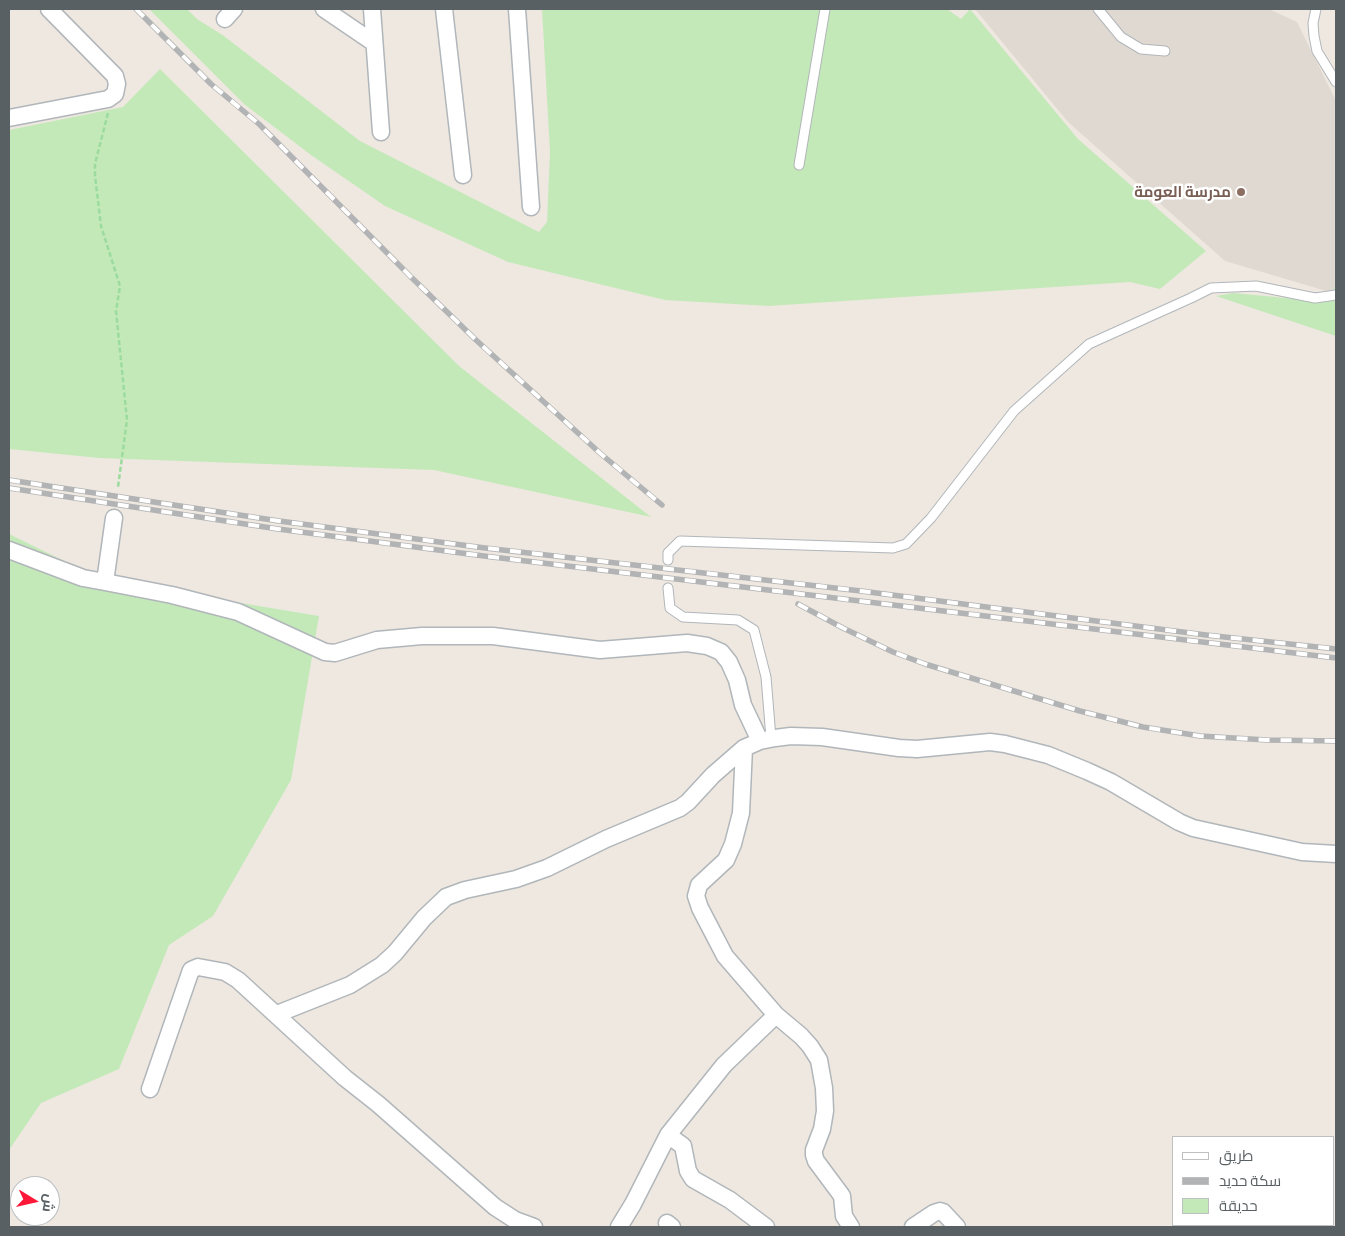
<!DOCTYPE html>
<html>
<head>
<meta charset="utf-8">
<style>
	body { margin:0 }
	#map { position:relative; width:1345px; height:1236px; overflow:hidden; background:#eee8e0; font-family:Commissioner,Cairo,sans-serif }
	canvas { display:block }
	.frame { position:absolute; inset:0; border:10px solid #596063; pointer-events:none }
	.legend { position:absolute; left:1172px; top:1136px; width:162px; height:90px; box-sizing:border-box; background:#fff; border:1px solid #bdbfc1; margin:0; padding:6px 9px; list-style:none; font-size:15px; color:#596063 }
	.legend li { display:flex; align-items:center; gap:10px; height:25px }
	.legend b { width:25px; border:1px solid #bdbfc1 }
	.north { position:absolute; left:10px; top:1176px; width:50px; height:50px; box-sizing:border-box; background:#fff; border:1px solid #bdbfc1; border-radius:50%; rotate:99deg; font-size:14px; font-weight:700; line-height:20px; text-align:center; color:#596063 }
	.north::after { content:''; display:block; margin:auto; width:18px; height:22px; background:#fc1838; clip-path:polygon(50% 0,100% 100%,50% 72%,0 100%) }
</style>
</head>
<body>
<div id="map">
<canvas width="1345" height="1236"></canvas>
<div class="frame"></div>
<ul class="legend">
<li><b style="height:6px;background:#fff"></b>طريق</li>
<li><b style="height:6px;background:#b2b3b4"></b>سكة حديد</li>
<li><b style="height:14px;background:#c4e9b9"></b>حديقة</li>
</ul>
<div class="north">ش</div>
</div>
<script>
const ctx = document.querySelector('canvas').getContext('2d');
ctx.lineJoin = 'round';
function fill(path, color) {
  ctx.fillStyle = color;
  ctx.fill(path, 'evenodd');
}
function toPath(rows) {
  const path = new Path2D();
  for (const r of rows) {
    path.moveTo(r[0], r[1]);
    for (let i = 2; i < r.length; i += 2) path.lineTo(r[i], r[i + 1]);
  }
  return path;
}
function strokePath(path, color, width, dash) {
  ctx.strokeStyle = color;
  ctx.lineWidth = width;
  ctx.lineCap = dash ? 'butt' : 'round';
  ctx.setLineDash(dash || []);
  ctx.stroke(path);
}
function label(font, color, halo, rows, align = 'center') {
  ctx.font = font + ' Commissioner,Cairo,sans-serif';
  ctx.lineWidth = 5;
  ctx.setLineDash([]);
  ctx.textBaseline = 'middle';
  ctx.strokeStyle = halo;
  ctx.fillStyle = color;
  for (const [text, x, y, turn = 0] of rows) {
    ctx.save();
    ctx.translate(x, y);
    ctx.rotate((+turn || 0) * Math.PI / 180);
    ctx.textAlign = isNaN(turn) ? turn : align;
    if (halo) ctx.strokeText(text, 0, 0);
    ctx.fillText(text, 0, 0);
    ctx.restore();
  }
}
fill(toPath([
	[975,9,1269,9,1297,22,1336,101,1336,282,1333,293,1225,261,1068,122]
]), '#e0d9d1');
fill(toPath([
	[149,9,187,9,197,19,224,36,360,141,539,232,547,222,550,152,542,9,947,9,961,19,970,9,1078,139,1206,251,1160,289,1130,282,769,306,665,300,508,262,385,206,311,155,244,104],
	[160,69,459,366,651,517,434,470,99,458,9,449,9,130,123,107],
	[1336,283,1336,336,1216,296,1233,293,1329,302],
	[9,534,103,580,319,616,291,780,213,916,169,945,119,1069,41,1103,9,1150]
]), '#c4e9b9');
const service = toPath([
	[1098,9,1121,37,1141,49,1165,51],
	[1316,9,1313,23,1314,36,1317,51,1336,82],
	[799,165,825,9],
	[668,560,668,553,680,541,893,548,906,544,931,518,1014,411,1089,344,1191,298,1211,288,1256,286,1315,298,1336,295],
	[668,588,670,608,683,617,738,620,754,630,766,677,771,738]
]);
const minor = toPath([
	[324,9,374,43],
	[372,9,381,132],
	[444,9,463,175],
	[517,9,531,207],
	[225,19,234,9],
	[9,118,108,99,115,94,117,84,115,76,49,9],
	[9,550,83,578,105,582,114,518],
	[105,582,172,595,238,612,325,652,335,653,377,640,422,636,493,636,600,650,687,643,707,646,721,652,729,662,737,680,743,705,760,741],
	[277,1014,350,985,382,965,395,953,424,918,446,897,465,890,516,879,547,868,606,839,680,808,688,802,713,775,744,748,760,741,775,738,791,736,822,737,899,748,917,749,990,742,1005,744,1048,755,1087,771,1111,782,1179,822,1193,828,1302,852,1336,854],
	[776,1015,801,1036,810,1046,819,1060,824,1088,825,1111,822,1129,814,1150,814,1155,816,1161,842,1196,844,1216,851,1227],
	[150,1089,191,970,198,967,225,972,238,980,345,1078,378,1104,495,1207,515,1220,534,1227],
	[668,1135,724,1065,776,1015,725,956,700,908,696,896,699,885,726,860,733,844,741,813,744,748],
	[667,1223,672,1227],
	[619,1227,633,1204,668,1135,683,1146,688,1171,693,1179,730,1200,766,1227],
	[913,1227,934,1213,940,1211,943,1212,957,1227]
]);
strokePath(service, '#b1b6ba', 11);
strokePath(minor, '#b1b6ba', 19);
strokePath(toPath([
	[108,113,95,164,95,176,101,226,120,286,116,311,127,420,118,487]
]), '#9bdc9e', 2.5, [5, 2.5]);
strokePath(service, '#fff', 9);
strokePath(minor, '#fff', 16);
const rail = toPath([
	[136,9,211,84,259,124,411,277,476,340,601,454,662,505],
	[9,480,279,521,485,548,861,591,1206,635,1336,649],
	[9,488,278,529,484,556,1336,658],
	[798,604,843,628,893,652,925,664,1080,711,1143,727,1200,736,1267,740,1336,741]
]);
strokePath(rail, '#b2b3b4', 5.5);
strokePath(rail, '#fff', 4, [11]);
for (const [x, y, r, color] of [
	[1241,192,5,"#8d6e63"]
]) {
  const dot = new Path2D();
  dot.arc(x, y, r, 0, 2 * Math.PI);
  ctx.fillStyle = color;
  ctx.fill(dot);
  strokePath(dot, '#fff', 2);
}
label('bold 15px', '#785e54', '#fff', [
	["مدرسة العومة",1231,192]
], 'right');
</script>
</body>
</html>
